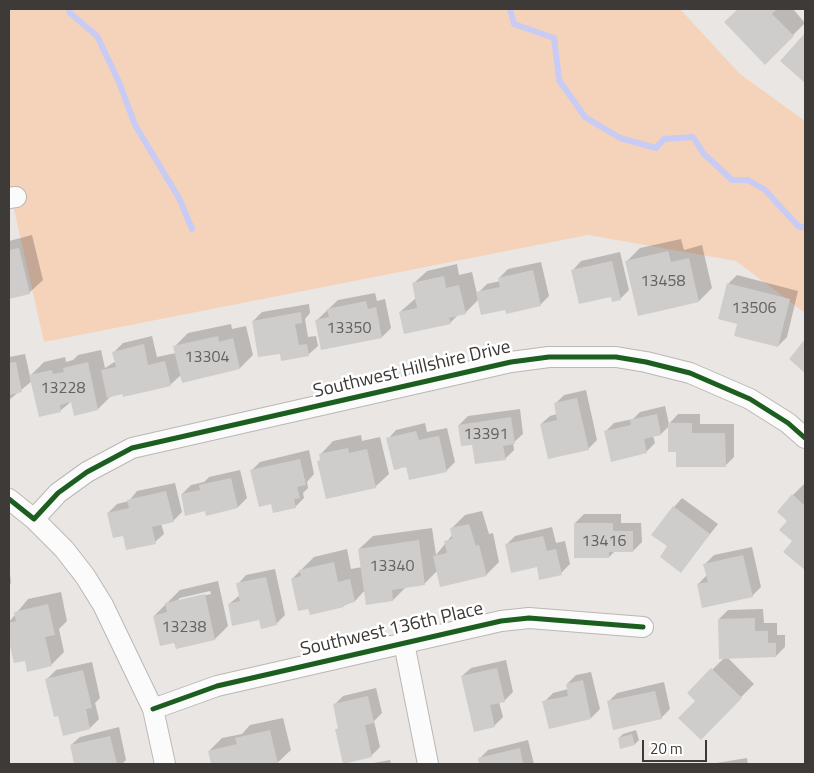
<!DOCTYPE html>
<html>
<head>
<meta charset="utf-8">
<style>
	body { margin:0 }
	#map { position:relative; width:814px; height:773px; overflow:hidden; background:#eae6e4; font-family:"Titillium Web",sans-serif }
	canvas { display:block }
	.frame { position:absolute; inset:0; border:10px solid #3d3a38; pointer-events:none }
	.scale { position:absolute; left:642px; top:740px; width:65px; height:22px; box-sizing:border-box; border:2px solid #3d3a38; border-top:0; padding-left:6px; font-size:15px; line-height:18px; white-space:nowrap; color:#3d3a38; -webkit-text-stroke:4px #fff; paint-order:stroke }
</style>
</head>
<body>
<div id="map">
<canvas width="814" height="773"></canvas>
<div class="frame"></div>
<div class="scale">20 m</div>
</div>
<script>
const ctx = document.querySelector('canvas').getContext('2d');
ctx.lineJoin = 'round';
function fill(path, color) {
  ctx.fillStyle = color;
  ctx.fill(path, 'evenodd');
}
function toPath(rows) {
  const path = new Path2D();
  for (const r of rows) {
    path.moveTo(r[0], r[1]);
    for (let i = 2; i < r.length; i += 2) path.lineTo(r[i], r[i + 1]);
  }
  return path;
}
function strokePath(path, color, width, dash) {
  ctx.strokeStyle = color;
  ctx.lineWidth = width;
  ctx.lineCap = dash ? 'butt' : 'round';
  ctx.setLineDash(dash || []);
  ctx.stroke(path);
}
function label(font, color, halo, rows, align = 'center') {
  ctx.font = font + ' "Titillium Web",sans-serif';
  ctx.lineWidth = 5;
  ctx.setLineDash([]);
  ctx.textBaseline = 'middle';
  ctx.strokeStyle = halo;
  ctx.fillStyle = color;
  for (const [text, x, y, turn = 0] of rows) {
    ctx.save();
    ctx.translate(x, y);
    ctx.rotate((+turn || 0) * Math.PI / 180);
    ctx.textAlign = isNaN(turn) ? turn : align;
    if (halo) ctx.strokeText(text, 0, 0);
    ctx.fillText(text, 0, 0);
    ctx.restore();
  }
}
fill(toPath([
	[9,9,680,9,740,74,805,121,805,313,736,261,588,235,44,342,9,187]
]), '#f5d3bb');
fill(toPath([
	[739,9,793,9,805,23,765,63,726,22],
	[32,235,43,280,29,293,9,298,9,241],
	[681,239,684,250,702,245,712,288,699,301,627,261,640,248],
	[620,252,629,290,620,299,573,270,581,261],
	[541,262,549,296,540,305,506,308,479,299,465,313,458,315,450,323,400,312,416,298,413,284,427,271,457,264,459,275,472,272,477,294,487,284,500,281,499,278,508,269],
	[737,275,798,291,787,337,778,346,728,284],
	[375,293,377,301,385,299,391,328,382,337,317,320,338,300],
	[309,304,310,313,305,319,308,337,316,336,318,346,309,354,282,359,281,352,253,321,262,312],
	[231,324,232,329,246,326,253,355,240,368,181,375,170,385,111,396,98,409,75,414,72,401,61,410,40,415,32,381,9,400,9,357,25,354,30,376,44,362,65,357,66,362,73,360,78,355,101,350,105,368,116,361,114,352,123,343,152,336,157,357,176,353,175,346,188,333],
	[586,390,597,440,588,449,541,424,550,416,557,414,555,404,564,395],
	[665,406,669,424,678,414,700,414,700,424,734,424,734,457,725,466,678,451,670,425,661,434,653,436,655,443,646,452,605,432,614,423,633,419,640,412],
	[520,409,523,434,513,443,514,450,505,459,473,443,459,425,468,416],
	[425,423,427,432,447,428,455,462,446,471,407,465,388,439,396,430],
	[361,435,362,441,380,437,389,474,375,487,321,459,320,455,333,441],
	[309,450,314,474,307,482,308,488,303,493,304,498,295,507,272,503,251,471,260,462],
	[240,470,247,498,238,507,207,514,206,510,182,494,191,485,204,482,209,477],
	[175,483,182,512,173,521,161,523,164,534,155,542,124,534,108,513,117,504,129,501,137,491],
	[805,483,805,568,785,552,794,541,789,521,793,495],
	[682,498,718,524,681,571,669,546,674,507],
	[482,511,489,534,493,533,499,562,486,575,437,571,424,584,407,586,393,600,365,590,355,601,343,606,292,579,314,557,347,549,351,569,362,567,359,549,373,536,432,528,436,555,453,534,451,529,465,515],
	[584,514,621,514,621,523,641,523,642,542,633,551,615,551,609,557,575,523],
	[552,527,556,543,565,541,570,564,561,573,506,545,515,536],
	[752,547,761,587,752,596,698,584,707,575,705,564,714,555],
	[9,564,11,583,9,585],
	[275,569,285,615,276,624,229,604,240,595,238,584,246,575],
	[218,581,228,626,215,639,175,641,154,616,180,590],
	[210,591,211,594,176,602,180,598],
	[61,592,67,621,59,629,64,652,51,665,26,659,15,662,9,636,9,622,28,599],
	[763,609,764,623,777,623,777,635,785,635,785,647,776,656,727,657,754,684,701,738,697,701,689,693,724,658,719,619,728,610],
	[506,660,513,692,504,701,499,702,503,717,494,726,462,676,471,668],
	[92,662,100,698,95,703,99,719,90,728,47,679,56,670],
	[591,672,600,709,591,718,544,702,553,693,568,689,567,684,576,675],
	[664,682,670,709,661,718,608,702,617,693],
	[376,688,382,713,374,721,380,747,371,756,336,730,339,727,334,705,343,696],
	[283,718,291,750,277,763,212,764,209,751,222,738,242,734,250,725],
	[119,727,126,760,122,764,75,764,71,745,80,737],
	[636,730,639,740,635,744,621,747,619,738,623,734],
	[528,740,534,764,481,764,479,759,488,750],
	[747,758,748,764,710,764],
	[390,760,391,764,368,764]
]), '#0003');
strokePath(toPath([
	[69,9,70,13,97,36,119,82,135,125,179,198,192,229],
	[510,9,514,24,554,38,559,80,585,117,620,138,656,148,664,139,693,137,703,153,732,180,748,180,765,190,799,227,805,227]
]), '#c8cbf3', 6);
fill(toPath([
	[738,9,777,9,772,14,794,36,765,65,724,22],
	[805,33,805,83,780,61],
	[19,248,30,294,9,299,9,250],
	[668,251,671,262,689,258,699,302,638,316,625,261],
	[612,261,621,300,612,302,611,297,579,304,571,270],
	[533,270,541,306,506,314,505,310,481,315,476,292,500,287,498,278],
	[444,276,446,288,459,285,466,314,449,318,451,324,404,334,399,312,417,308,412,283],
	[727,283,790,299,778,347,734,336,737,324,718,319],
	[366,301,368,309,376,307,382,338,321,350,315,320,329,317,327,309],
	[301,312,302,323,295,324,299,345,307,344,309,356,281,361,280,354,258,357,252,321],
	[218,336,219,342,233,338,240,369,182,383,173,346],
	[805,339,805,373,789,359],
	[144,344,148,365,165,361,171,386,123,397,122,394,107,398,101,370,116,367,112,352],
	[16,362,22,392,9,395,9,363],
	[88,362,98,410,74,416,71,402,60,405,61,412,39,417,29,375,52,370,53,374,64,372,63,368],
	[577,398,589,450,548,459,540,424,557,420,554,403],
	[657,414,661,435,644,439,647,453,611,462,604,431,631,425,630,420],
	[511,417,515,444,503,446,506,460,475,464,472,445,461,446,458,425],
	[668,423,692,423,692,433,725,433,726,467,676,467,676,452,668,452],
	[416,431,419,440,439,436,447,472,409,480,406,467,394,470,386,438],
	[348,448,349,453,367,449,376,488,326,499,317,461,320,460,319,454],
	[300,459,306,485,297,487,300,498,294,499,296,508,273,513,271,504,259,507,250,470],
	[231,478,238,508,206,516,205,511,185,516,181,494,200,490,199,485],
	[166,491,174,522,152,527,156,544,126,550,123,536,113,538,107,513,129,508,127,500],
	[792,494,805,506,805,570,783,552,792,541,779,530,787,521,777,512],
	[673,506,710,534,681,573,660,557,667,546,651,535],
	[574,523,613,523,613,531,633,531,633,552,609,552,609,558,574,558],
	[469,524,476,546,479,545,487,576,440,587,433,556,447,553,444,541,452,539,450,528],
	[543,536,547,551,556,549,562,575,539,580,537,567,511,573,505,544],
	[419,540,425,585,392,590,393,601,366,605,358,549],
	[743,555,753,597,702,608,697,584,708,582,703,564],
	[334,562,338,582,350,579,355,602,343,605,344,607,310,615,308,609,298,611,291,579,301,576,299,570],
	[266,577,277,625,261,629,259,620,232,626,228,604,240,601,236,583],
	[205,594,215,640,176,649,174,643,160,646,153,616,167,612,165,603],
	[48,604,55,635,45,637,52,666,27,672,25,661,14,663,9,642,9,623,16,621,14,612],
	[755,618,755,631,768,631,768,643,776,643,776,657,719,659,718,619],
	[497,668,505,702,490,705,495,727,474,732,461,676],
	[711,668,742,698,701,740,678,718,695,701,687,693],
	[83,670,92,708,86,709,90,729,63,736,58,716,54,717,45,679],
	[583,680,591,719,549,729,542,701,568,696,566,684],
	[655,691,662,719,613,730,607,701],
	[368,696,374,723,365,725,372,757,343,764,335,729,338,729,333,704],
	[270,730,278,764,211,764,208,751,237,744,235,738],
	[632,734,635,745,620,749,618,738],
	[110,736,117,764,74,764,70,745],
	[520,748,523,764,479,764,478,758]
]), '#cfcdcb');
const minor = toPath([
	[9,198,16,197],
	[9,499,34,519,64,549,85,576,103,605,153,709,165,764],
	[34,519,58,493,87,472,132,448,511,362,549,357,616,357,646,362,690,373,750,399,788,423,805,438],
	[404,643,428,764],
	[153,709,217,686,501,621,529,618,643,627]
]);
strokePath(minor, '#bab7b5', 22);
strokePath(minor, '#fcfbfb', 20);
strokePath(toPath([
	[9,499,34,519,58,493,87,472,132,448,511,362,549,357,616,357,646,362,690,373,750,399,788,423,805,438],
	[153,709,217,686,501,621,529,618,643,627]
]), '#1b5e20', 5);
label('16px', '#64615f', null, [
	["13458",663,282],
	["13506",754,309],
	["13350",349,329],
	["13304",207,358],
	["13228",63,389],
	["13391",486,435],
	["13416",604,542],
	["13340",392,567],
	["13238",184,628]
]);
label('19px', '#3d3a38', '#fff', [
	["Southwest Hillshire Drive",412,370,-13],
	["Southwest 136th Place",392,630,-13]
]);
</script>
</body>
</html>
